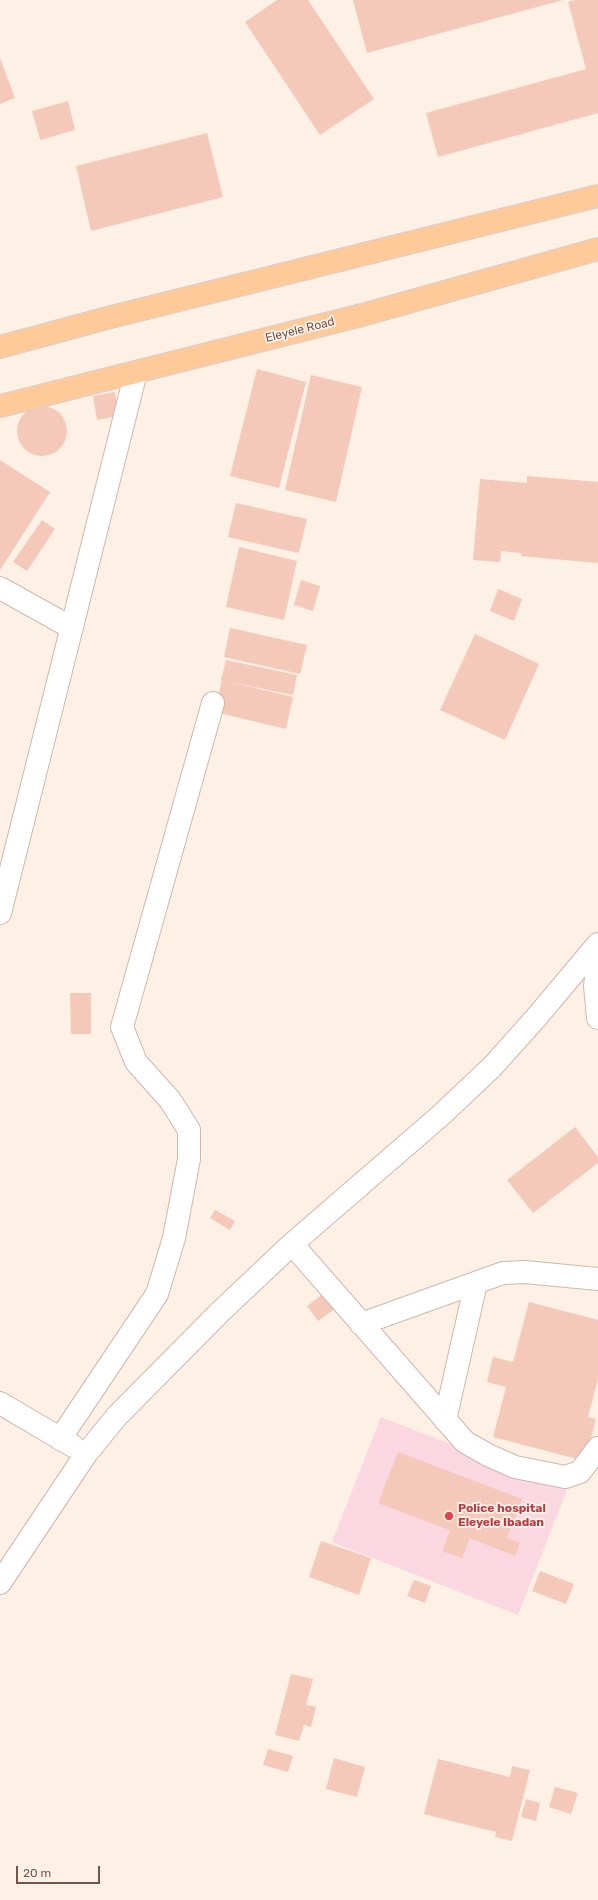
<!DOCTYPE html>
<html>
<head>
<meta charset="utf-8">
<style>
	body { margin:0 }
	#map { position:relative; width:598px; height:1900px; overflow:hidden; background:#fdf0e4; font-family:Rubik,sans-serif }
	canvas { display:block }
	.scale { position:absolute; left:16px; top:1866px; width:84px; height:18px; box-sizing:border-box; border:2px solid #775248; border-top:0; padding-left:5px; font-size:12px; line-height:14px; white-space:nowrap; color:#775248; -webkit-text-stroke:3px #fff4eb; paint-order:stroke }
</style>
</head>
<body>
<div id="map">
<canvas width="598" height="1900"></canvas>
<div class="scale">20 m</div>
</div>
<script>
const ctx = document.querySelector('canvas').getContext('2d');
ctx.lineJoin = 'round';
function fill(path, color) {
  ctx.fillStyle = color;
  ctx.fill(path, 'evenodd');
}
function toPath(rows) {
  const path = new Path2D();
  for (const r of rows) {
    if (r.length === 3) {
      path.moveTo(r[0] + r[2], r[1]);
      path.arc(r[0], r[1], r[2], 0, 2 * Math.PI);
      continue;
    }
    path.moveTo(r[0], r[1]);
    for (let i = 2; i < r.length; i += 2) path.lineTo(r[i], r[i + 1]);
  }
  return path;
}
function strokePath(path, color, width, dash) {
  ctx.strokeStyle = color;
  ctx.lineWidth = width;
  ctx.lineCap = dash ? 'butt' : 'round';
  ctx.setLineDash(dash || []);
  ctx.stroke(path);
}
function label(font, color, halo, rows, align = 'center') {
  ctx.font = font + ' Rubik,sans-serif';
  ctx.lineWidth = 3.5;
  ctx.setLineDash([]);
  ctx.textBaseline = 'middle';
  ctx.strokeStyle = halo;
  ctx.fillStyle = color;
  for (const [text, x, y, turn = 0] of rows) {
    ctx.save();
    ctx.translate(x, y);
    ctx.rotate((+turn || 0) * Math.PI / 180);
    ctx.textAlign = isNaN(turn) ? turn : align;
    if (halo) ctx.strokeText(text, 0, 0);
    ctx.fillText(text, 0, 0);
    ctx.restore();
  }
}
fill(toPath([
	[381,1417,567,1490,518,1615,332,1542]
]), '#fbd7e1');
fill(toPath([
	[277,0,308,0,374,99,320,135,245,22],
	[353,0,563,0,367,53],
	[575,0,598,0,598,113,438,157,426,113,586,69,568,2],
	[0,58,15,98,0,104],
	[68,101,75,130,40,140,32,111],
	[207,133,223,197,91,231,76,166],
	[257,369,306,382,279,488,230,476],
	[311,375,362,387,336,502,285,490],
	[115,392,119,416,97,420,93,396],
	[42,431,25],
	[0,460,50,492,0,570],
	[527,476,598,482,598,563,521,556,521,553,501,551,500,562,473,560,480,479,527,483],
	[236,503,307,519,299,553,228,537],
	[42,520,55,529,27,571,13,562],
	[239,547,297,561,284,620,226,607],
	[301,580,320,586,313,611,294,605],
	[498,589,522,599,514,621,490,611],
	[230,628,307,645,300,674,224,657],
	[475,634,539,664,505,740,440,710],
	[226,660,297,675,293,695,221,680],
	[222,680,293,697,286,729,215,712],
	[70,993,91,993,91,1034,71,1034],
	[575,1127,598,1157,598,1163,533,1213,507,1180],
	[215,1210,235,1221,230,1230,210,1218],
	[324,1293,335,1309,318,1321,307,1306],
	[529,1302,598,1320,598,1379,588,1417,596,1419,585,1461,493,1437,506,1387,487,1382,493,1357,513,1362],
	[398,1452,522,1499,507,1538,520,1543,515,1556,470,1538,462,1558,442,1551,450,1530,378,1503],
	[321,1541,371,1558,359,1595,309,1577],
	[540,1571,574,1584,566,1604,532,1591],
	[414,1580,431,1586,425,1603,407,1596],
	[291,1674,313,1679,306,1705,316,1707,311,1727,304,1725,299,1741,275,1735],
	[268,1749,293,1756,288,1772,263,1765],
	[334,1758,365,1767,357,1797,326,1789],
	[438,1759,510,1777,512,1766,530,1770,512,1841,495,1837,496,1832,424,1814],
	[555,1787,578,1793,571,1814,549,1807],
	[526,1799,540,1803,536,1821,521,1817]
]), '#f4c9ba');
const minor = toPath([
	[0,588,72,628],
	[0,913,136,372],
	[598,963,595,986,598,1018],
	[292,1244,465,1442,488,1455,515,1467,565,1477,580,1472,598,1448],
	[361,1324,503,1273,525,1272,598,1279],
	[0,1403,73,1446],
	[445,1420,476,1283],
	[60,1439,157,1294,174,1238,189,1159,189,1130,170,1100,136,1062,122,1027,213,703],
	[0,1583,86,1454,117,1416,220,1312,292,1244,440,1116,492,1067,535,1019,598,944]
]);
const major = toPath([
	[0,347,111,317,598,196],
	[0,406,362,315,598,249]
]);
strokePath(minor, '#d1b7ac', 24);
strokePath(major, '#d9cfcc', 24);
strokePath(minor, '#fff', 22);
strokePath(major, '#feca9a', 22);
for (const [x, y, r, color] of [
	[449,1516,5,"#e0444e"]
]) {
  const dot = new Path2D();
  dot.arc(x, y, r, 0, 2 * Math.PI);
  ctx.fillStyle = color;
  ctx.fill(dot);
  strokePath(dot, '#fff4eb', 1.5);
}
label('12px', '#775248', '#fff4eb', [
	["Eleyele Road",300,330,-14]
]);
label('bold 12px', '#be3a42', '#fff4eb', [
	["Police hospital",458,1509],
	["Eleyele Ibadan",458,1523]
], 'left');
</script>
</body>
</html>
